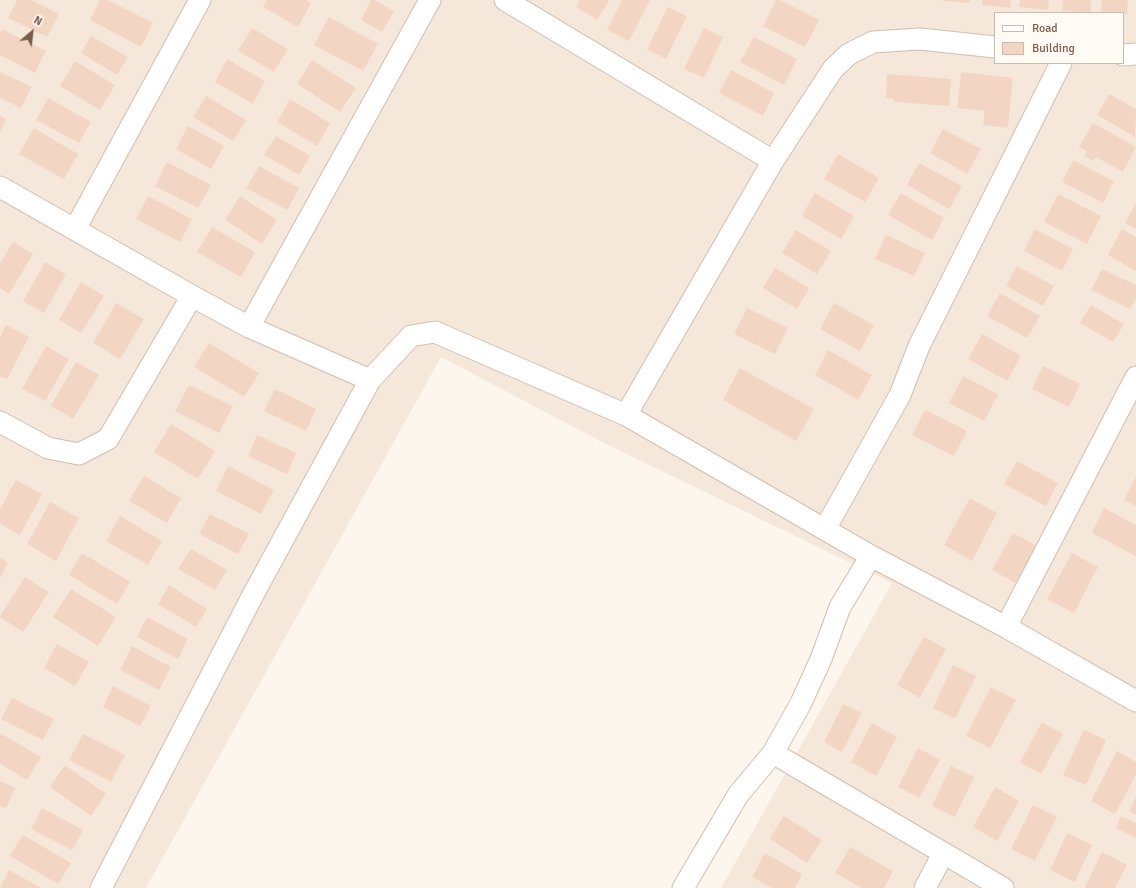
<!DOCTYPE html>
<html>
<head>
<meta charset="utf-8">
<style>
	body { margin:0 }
	#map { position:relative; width:1136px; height:888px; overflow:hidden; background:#fdf6ec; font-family:Signika,sans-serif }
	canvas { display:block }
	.legend { position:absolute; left:994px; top:12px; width:130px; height:52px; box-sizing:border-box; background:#fffaf3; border:1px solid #cabbb1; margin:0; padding:5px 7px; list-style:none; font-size:12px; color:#7a5c4d }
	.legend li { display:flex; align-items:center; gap:8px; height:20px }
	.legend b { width:20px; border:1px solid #cabbb1 }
	.north { position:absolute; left:12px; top:12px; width:40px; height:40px; -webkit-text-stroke:3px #fffaf3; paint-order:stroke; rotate:28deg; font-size:11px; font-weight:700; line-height:16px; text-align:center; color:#7a5c4d }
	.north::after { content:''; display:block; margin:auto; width:14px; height:18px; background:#7a5c4d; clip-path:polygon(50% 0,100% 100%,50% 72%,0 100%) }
</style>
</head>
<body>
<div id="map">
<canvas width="1136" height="888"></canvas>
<ul class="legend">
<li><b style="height:5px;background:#fff"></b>Road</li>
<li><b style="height:11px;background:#f3d5c3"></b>Building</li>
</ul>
<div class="north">N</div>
</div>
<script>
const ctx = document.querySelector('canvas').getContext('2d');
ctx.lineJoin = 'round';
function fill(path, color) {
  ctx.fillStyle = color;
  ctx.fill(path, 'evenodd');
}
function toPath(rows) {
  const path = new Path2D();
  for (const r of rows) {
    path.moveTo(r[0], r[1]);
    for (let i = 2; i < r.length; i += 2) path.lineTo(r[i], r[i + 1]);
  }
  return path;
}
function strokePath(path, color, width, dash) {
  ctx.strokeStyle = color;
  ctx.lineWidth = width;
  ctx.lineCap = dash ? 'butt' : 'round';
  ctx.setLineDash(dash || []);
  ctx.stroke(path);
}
fill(toPath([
	[0,0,1136,0,1136,888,721,888,892,583,600,441,441,357,146,888,0,888],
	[995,13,1123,13,1123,63,995,63]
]), '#f5e8da');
fill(toPath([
	[17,0,31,0,59,14,47,37,8,18],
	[100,0,108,0,153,23,141,47,90,20],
	[267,0,306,0,311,3,298,27,263,7],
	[371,0,374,0,394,11,382,32,361,20],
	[580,0,609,0,597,20,576,7],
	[622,0,650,0,629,41,607,30],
	[776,0,780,0,819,20,805,47,763,26],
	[943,0,970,0,970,3,943,1],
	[982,0,1011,0,1010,8,982,5],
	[1020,0,1049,0,1048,10,1019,7],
	[1063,0,1091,0,1091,13,1062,11],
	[1102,0,1128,0,1127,15,1123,14,1123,13,1101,13],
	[668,7,687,16,666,59,647,49],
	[329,17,378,44,363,71,314,45],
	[252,28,288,49,274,72,238,51],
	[704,28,723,37,704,78,684,69],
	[2,29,46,51,35,73,0,55,0,33],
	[91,36,128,57,117,75,81,53],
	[754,37,797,59,784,85,740,62],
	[227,59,265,81,253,104,215,82],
	[312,60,356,88,340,112,297,84],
	[75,61,115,85,100,110,60,86],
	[731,70,774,93,763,116,719,93],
	[0,72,32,87,21,108,0,98],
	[961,72,1013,78,1008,128,983,125,985,111,957,108],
	[887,74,951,79,949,106,894,102,894,99,886,98],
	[1109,94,1136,109,1135,137,1097,115],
	[206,96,246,120,233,141,193,117],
	[48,98,91,122,79,143,36,120],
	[290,99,330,123,317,146,277,122],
	[0,116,6,119,0,133],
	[1093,123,1136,147,1123,172,1096,157,1093,161,1084,156,1087,151,1079,147],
	[188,126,224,146,211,169,176,149],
	[34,128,78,154,64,179,19,154],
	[943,129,981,149,967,174,930,153],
	[276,136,310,156,299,175,264,155],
	[838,154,879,178,865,202,824,179],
	[1073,160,1114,181,1103,203,1062,182],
	[167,162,211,185,198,208,155,186],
	[919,163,962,186,949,209,907,185],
	[259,166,299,188,287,210,246,188],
	[815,193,854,216,841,239,802,216],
	[901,193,944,218,932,240,888,215],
	[1058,194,1101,216,1087,244,1044,222],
	[148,196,192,219,180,242,136,219],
	[240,196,277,220,262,244,225,220],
	[1136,203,1136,229,1125,223],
	[212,227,255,252,241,277,197,252],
	[1035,229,1073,249,1062,271,1024,251],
	[1122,229,1136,237,1136,271,1108,255],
	[796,230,831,251,817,274,782,253],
	[886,235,925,253,914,276,875,259],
	[13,242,33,254,9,294,0,288,0,263],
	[45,262,66,274,44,313,23,301],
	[1017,266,1054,286,1043,306,1006,286],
	[775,268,809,288,797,309,763,288],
	[1102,269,1136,285,1136,298,1130,309,1091,290],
	[81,282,104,296,81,333,59,320],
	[1000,293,1040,316,1027,338,987,316],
	[116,303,144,319,120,359,93,343],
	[834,303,874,325,860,351,820,329],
	[1091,305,1124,324,1113,342,1080,323],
	[747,308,788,328,775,354,734,334],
	[6,325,29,337,7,379,0,376,0,337],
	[982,334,1021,356,1007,381,968,359],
	[209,343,259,373,244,397,194,367],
	[46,346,69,359,45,401,22,389],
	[828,350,872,375,858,400,815,375],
	[76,362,99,375,73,419,51,406],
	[1043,366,1080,384,1069,407,1032,389],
	[740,368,814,409,796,441,723,400],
	[963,376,998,394,984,421,949,403],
	[189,385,233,406,219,433,175,411],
	[275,389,316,409,306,431,264,411],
	[925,410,967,431,954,456,912,435],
	[171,424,215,451,198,479,154,452],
	[257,435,296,453,287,474,248,456],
	[1017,461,1058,483,1046,506,1004,484],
	[228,466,274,490,261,514,216,491],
	[144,476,181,498,167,523,129,501],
	[1136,477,1136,506,1124,500],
	[16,480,42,494,20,535,0,524,0,509],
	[970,498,997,513,972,561,944,545],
	[50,502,79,518,56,561,27,544],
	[1104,508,1136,525,1136,556,1092,533],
	[210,514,249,534,238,554,199,534],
	[120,516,162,541,148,565,106,541],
	[1013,533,1037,546,1017,584,992,570],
	[191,549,227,570,215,590,178,569],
	[82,553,130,582,117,604,69,575],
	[1072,553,1098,567,1074,613,1047,599],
	[0,558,8,563,0,578],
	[25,577,49,592,23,632,0,617,0,616],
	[169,585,207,609,196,627,158,604],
	[71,589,116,617,98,646,53,617],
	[147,617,188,639,178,659,137,637],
	[924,637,946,649,920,698,897,685],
	[57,644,89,662,75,686,44,668],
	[132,646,171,667,159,690,120,670],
	[953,665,976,676,955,719,933,708],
	[113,686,151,706,140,726,103,707],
	[991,687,1016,700,990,748,966,736],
	[12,698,54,719,43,740,1,719],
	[843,704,862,713,842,752,824,742],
	[1042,722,1063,734,1041,774,1020,762],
	[872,723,897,737,876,776,851,762],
	[1084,730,1106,740,1086,785,1063,775],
	[0,733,41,757,27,780,0,764],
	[83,734,125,755,111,782,69,760],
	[918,748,940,760,919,798,898,787],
	[1117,751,1136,762,1136,775,1115,814,1091,801],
	[65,765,106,794,91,816,50,787],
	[951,766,974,777,955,817,932,806],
	[0,781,15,788,6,808,0,806],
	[995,787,1019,801,997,841,973,827],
	[1136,797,1136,815,1129,811],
	[1033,805,1057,817,1035,861,1011,849],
	[42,808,83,830,72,850,31,829],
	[784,816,822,840,807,863,770,839],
	[1121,816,1136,823,1136,838,1116,828],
	[1067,833,1092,845,1075,882,1050,870],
	[23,835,71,863,58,884,10,856],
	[850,847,893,871,884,888,862,888,835,873],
	[1102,852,1127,865,1115,888,1086,888,1085,887],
	[765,853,802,874,795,888,772,888,752,877],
	[9,870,41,888,0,888]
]), '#f3d5c3');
const street = toPath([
	[505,0,773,161],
	[1123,55,1136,54],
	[0,187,192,296,249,327,370,380],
	[75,229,200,0],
	[249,327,430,0],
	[626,415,773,161,833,69,849,54,873,42,920,39,995,47],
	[0,422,48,448,79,454,108,439,192,296],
	[825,529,900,395,919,346,1061,63],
	[1006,627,1136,377],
	[773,753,1003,888],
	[101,888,254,593,370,380,411,336,435,332,626,415,871,556,1006,627,1136,701],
	[683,888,738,795,773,753,801,703,821,659,840,607,871,556],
	[925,888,943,854]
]);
strokePath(street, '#d1beb0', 23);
strokePath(street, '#fff', 21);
</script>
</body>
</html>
